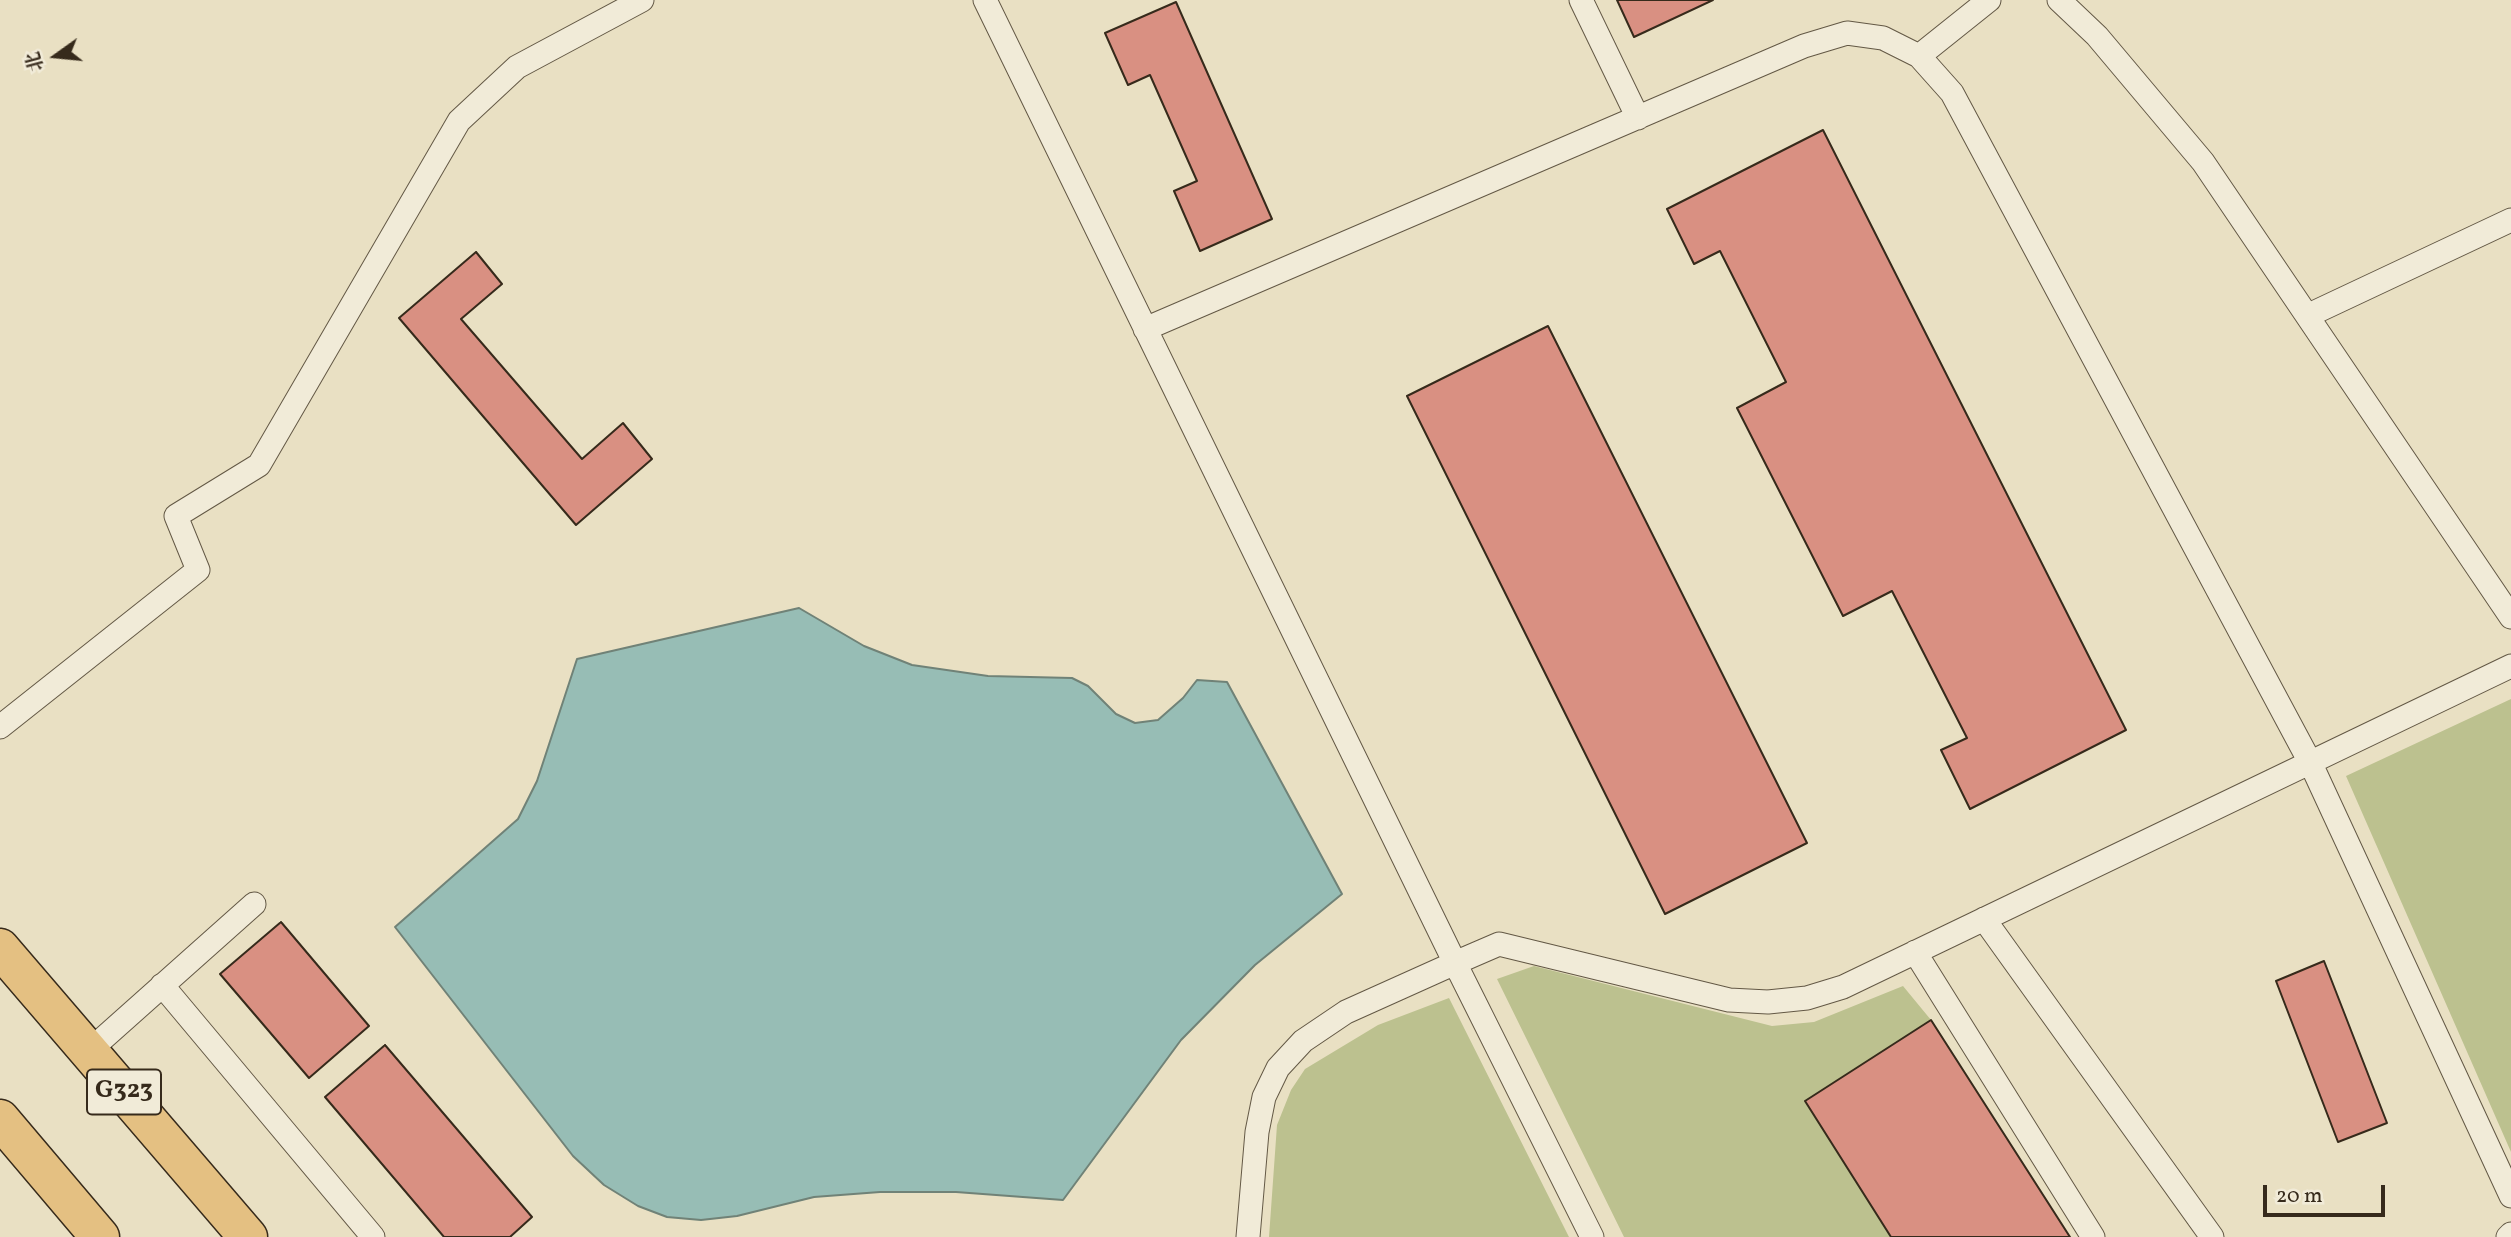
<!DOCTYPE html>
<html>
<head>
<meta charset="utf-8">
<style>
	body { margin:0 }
	#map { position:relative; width:2511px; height:1237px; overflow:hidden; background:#e9e0c3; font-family:Vollkorn,"Noto Serif SC",serif }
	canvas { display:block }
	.north { position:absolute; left:21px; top:21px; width:70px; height:70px; -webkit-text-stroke:5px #f1ebd8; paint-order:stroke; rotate:255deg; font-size:19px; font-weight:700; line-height:28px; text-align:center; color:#362a1b }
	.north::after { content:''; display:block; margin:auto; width:24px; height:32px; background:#362a1b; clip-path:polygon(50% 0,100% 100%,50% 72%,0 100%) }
	.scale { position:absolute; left:2263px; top:1185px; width:122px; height:32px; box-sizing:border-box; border:4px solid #362a1b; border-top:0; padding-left:9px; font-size:21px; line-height:24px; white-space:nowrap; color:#362a1b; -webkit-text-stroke:5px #f1ebd8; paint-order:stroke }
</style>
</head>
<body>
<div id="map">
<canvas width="2511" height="1237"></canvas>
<div class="north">北</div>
<div class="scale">20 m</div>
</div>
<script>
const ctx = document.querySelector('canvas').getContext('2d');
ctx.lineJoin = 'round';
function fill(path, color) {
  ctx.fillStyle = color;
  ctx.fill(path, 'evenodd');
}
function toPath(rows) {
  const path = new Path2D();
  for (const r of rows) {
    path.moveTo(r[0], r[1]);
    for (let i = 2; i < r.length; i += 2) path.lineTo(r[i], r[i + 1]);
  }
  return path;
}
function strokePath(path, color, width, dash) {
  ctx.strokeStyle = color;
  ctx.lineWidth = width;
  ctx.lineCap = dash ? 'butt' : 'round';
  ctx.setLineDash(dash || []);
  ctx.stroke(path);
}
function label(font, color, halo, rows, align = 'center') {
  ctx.font = font + ' Vollkorn,serif';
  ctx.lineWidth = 6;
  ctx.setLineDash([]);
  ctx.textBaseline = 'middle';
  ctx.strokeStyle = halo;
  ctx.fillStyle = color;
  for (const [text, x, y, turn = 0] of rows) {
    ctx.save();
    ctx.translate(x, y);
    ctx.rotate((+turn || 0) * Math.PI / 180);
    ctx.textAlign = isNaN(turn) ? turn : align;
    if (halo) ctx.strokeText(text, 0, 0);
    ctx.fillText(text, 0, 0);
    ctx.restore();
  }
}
fill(toPath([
	[2511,699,2511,1152,2346,776],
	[1534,966,1772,1026,1814,1022,1903,986,1931,1020,1805,1101,1891,1237,1624,1237,1497,979],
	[1449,998,1569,1237,1269,1237,1277,1125,1291,1090,1305,1069,1378,1025]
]), '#bcc18f');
const water = toPath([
	[799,608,864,646,912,665,988,676,1072,678,1088,686,1116,714,1135,723,1158,720,1183,698,1197,680,1227,682,1342,894,1255,965,1181,1040,1063,1200,956,1192,880,1192,814,1197,737,1216,701,1220,667,1217,638,1206,604,1185,573,1156,395,927,518,819,537,781,577,659,799,608]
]);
fill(water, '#97bdb5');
strokePath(water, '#708277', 2);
const building = toPath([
	[1617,0,1713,0,1634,37,1617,0],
	[1176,2,1272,219,1200,251,1174,191,1197,181,1150,75,1128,85,1105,33,1176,2],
	[1823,130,2126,730,1970,809,1941,750,1967,738,1892,591,1843,616,1737,408,1786,382,1720,251,1694,264,1667,209,1823,130],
	[476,252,502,284,461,319,582,459,623,423,652,459,576,525,399,318,476,252],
	[1548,326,1807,843,1665,914,1407,396,1548,326],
	[281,922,369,1026,309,1078,220,974,281,922],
	[2324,961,2387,1123,2338,1142,2276,981,2324,961],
	[1931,1020,2070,1237,1891,1237,1805,1101,1931,1020],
	[385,1045,532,1217,510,1237,444,1237,325,1097,385,1045]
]);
fill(building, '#d99082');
strokePath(building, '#362a1b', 2);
const lane = toPath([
	[985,0,1455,963,1592,1237],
	[1581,0,1638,118],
	[2059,0,2097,36,2203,162,2511,617],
	[1919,56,1989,0],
	[2309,315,2511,220],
	[1145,329,1804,46,1847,33,1883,38,1919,56,1952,93,2311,764,2511,1196],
	[0,727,198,570,176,516,259,465,459,121,517,67,642,0],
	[1984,919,2212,1237],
	[1915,952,2093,1237],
	[162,985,373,1237],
	[89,1051,254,904],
	[1248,1237,1257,1132,1264,1097,1278,1068,1303,1041,1346,1012,1455,963,1499,944,1729,1000,1768,1002,1807,998,1843,987,2511,666],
	[2508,1237,2511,1234]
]);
const highway = toPath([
	[0,948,248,1237],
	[0,1119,100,1237]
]);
strokePath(lane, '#635845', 25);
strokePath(highway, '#362a1b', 41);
strokePath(lane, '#f1ebd8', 23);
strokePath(highway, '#e4c082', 38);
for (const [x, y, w] of [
	[124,1092,74]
]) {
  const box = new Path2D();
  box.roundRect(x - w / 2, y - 22.5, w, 45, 5);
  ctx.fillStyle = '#f1ebd8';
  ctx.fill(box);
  strokePath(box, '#362a1b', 2);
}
label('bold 26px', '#362a1b', null, [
	["G323",124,1092]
]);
</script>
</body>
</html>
